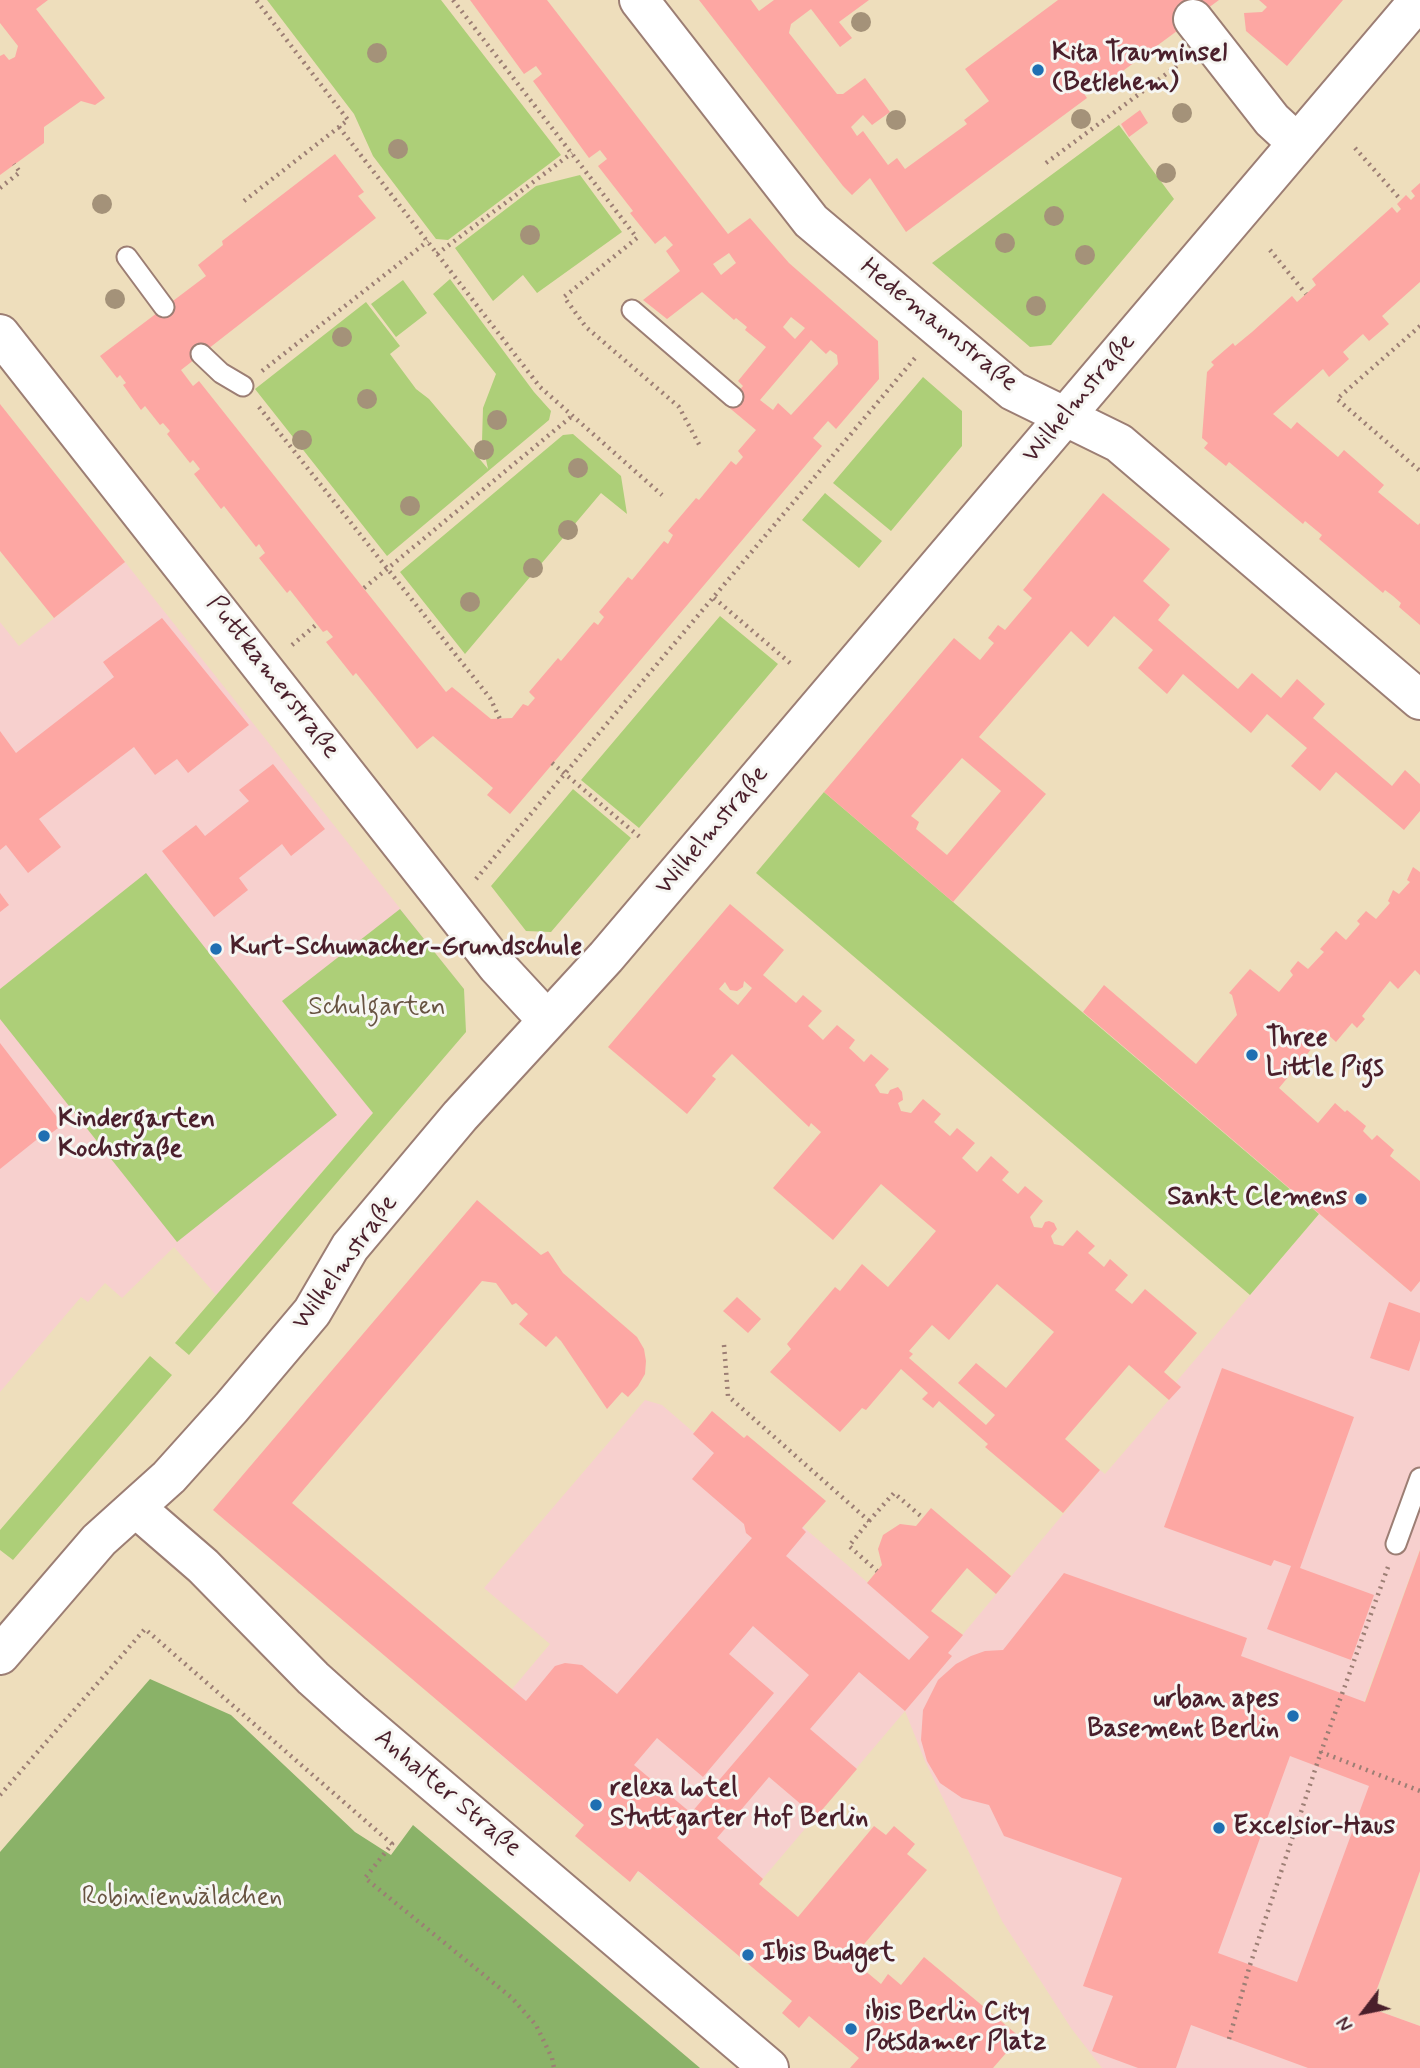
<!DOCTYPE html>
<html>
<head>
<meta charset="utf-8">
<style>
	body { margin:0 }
	#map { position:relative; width:1420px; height:2068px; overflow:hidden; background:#eedebc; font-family:Mynerve,sans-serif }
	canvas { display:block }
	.north { position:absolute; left:1329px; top:1977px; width:70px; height:70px; -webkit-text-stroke:5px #f6f6f2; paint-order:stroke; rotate:238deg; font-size:19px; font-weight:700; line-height:28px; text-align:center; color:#4a1f2b }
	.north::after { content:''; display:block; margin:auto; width:24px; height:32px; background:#4a1f2b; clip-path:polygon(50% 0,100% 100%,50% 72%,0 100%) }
</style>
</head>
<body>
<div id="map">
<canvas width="1420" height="2068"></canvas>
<div class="north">N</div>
</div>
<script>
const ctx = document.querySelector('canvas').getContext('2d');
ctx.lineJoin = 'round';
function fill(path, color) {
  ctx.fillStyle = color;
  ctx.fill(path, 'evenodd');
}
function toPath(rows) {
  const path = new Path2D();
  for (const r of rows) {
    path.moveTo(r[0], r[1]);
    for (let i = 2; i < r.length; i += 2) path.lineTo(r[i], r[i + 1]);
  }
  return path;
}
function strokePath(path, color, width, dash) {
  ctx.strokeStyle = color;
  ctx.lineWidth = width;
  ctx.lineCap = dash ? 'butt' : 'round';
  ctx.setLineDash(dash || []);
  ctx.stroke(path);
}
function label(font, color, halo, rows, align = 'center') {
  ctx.font = font + ' Mynerve,sans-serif';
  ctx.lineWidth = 6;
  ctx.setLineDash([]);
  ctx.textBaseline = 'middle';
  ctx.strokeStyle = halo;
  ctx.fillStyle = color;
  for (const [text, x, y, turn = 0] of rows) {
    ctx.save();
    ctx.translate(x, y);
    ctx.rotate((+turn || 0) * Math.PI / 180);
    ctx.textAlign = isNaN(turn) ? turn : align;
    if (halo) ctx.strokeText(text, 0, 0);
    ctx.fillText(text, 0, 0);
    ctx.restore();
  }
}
fill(toPath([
	[125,562,464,989,463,1008,216,1295,174,1247,122,1298,105,1283,88,1302,81,1297,0,1392,0,622,19,646],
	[1319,1214,1411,1292,1420,1281,1420,1549,1353,1732,1420,1871,1370,2008,1420,2026,1420,2068,1102,2068,1071,2028,1002,1921,925,1761,905,1711,714,1936,475,1733,550,1644,484,1588,645,1400,662,1405,948,1652,1100,1470,1105,1474,1180,1387,1176,1382]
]), '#f7d0ce');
fill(toPath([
	[267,0,441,0,561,155,448,240,436,239,373,156,354,114],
	[1119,125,1174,199,1051,345,1030,347,932,263],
	[580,175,622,232,537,293,523,275,493,301,455,248,536,186],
	[450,279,534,392,551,411,549,420,387,556,255,389,366,302,400,346,390,354,416,389,429,399,488,469,482,441,483,408,496,374,433,294],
	[403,280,427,313,396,337,371,304],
	[923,377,962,411,962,446,891,531,833,483],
	[573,434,621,476,627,514,601,493,465,654,400,572,563,435],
	[825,493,882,541,859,568,802,520],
	[720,616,778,664,639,828,581,780],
	[573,789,631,838,551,932,526,931,491,886],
	[824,792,1319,1214,1250,1295,756,873],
	[146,873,337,1115,177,1242,0,1019,0,989],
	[400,909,464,989,466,1032,189,1355,175,1343,373,1113,282,1001],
	[150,1356,172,1375,13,1560,0,1550,0,1530]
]), '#adcf78');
fill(toPath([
	[150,1679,231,1715,355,1832,391,1855,413,1825,700,2068,0,2068,0,1852]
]), '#8ab268');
fill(toPath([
	[0,0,48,0,36,9,105,98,95,105,81,101,44,127,44,143,0,175,0,56,4,54,9,60,15,57,18,46,0,23],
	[470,0,547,0,728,234,750,218,789,263,878,341,879,379,836,429,828,421,813,438,822,446,510,814,487,795,493,788,433,736,417,749,356,673,353,676,326,642,333,637,327,630,323,632,290,590,287,593,259,558,265,553,259,544,256,547,224,506,221,509,194,474,200,469,193,460,190,463,167,434,170,431,163,423,160,425,145,406,141,410,123,385,126,383,120,375,117,378,100,356,206,276,198,265,223,245,222,241,335,154,364,192,358,196,376,218,181,370,193,386,199,381,446,692,452,687,491,719,512,718,523,704,528,706,535,698,529,692,558,658,561,661,594,622,598,625,604,617,599,612,628,577,632,580,664,541,668,544,673,535,668,531,696,498,699,500,731,461,736,465,743,457,738,451,756,430,726,405,743,386,738,381,766,347,745,330,747,327,736,318,734,320,702,292,667,319,643,300,680,271,666,251,673,245,665,236,655,244,630,213,633,211,598,166,607,159,600,150,589,158,533,81,542,74,536,66,524,74],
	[729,253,736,263,721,275,713,264],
	[791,317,805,328,795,339,783,327],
	[811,340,826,354,830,350,837,355,838,364,791,415,778,403,773,410,760,400],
	[699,0,751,0,759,11,774,0,869,0,839,22,852,38,840,47,811,9,791,24,789,33,837,94,843,94,865,78,890,112,872,125,863,115,851,127,857,136,863,131,888,165,897,158,905,169,967,124,964,120,989,101,965,69,1058,0,1219,0,1097,90,1092,84,1083,92,1087,98,906,232,870,178,852,195,843,186],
	[1259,0,1343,0,1287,66,1246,31,1244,13,1262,12,1267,7],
	[1140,110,1148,123,1129,137,1121,124],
	[1420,183,1420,282,1382,316,1389,324,1369,341,1363,334,1343,352,1349,359,1329,377,1323,369,1273,414,1291,429,1297,422,1338,457,1344,450,1384,485,1378,492,1418,525,1420,523,1420,625,1399,607,1401,603,1393,596,1385,590,1383,593,1319,539,1322,535,1305,521,1303,524,1229,462,1226,466,1204,448,1208,443,1202,438,1207,372,1214,365,1211,362,1233,343,1235,346,1252,332,1292,296,1297,302,1316,285,1312,279,1392,207,1397,213,1401,209,1397,204,1406,195,1411,200,1415,196,1411,191],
	[0,404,125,562,54,618,0,551],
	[1103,493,1170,549,1143,581,1170,605,1158,620,1238,689,1252,673,1281,698,1297,679,1325,704,1313,718,1392,786,1405,770,1420,784,1420,811,1404,830,1336,772,1320,791,1291,766,1307,748,1267,714,1251,733,1183,674,1167,694,1138,668,1153,650,1114,616,1088,647,1071,631,979,737,1046,794,953,902,824,792,954,638,980,660,994,643,988,638,998,625,1005,630,1032,598,1023,590],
	[962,758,1001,791,947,855,916,829,919,822,911,816],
	[162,618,249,725,188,773,177,759,155,775,134,747,39,819,61,847,28,873,6,845,0,850,0,731,16,753,114,677,103,662],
	[273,764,325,829,291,856,282,844,239,878,248,890,214,917,162,851,196,825,205,836,249,801,239,790],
	[1413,867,1420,872,1420,975,1415,970,1398,989,1390,981,1362,1016,1365,1019,1357,1028,1352,1023,1336,1042,1323,1030,1312,1044,1313,1047,1279,1088,1318,1123,1335,1103,1345,1112,1347,1110,1366,1126,1363,1131,1372,1140,1377,1135,1394,1150,1390,1156,1420,1181,1420,1281,1411,1292,1083,1012,1104,985,1196,1064,1237,1015,1232,995,1229,993,1250,969,1279,992,1293,975,1290,971,1298,961,1308,969,1324,952,1320,949,1336,931,1346,940,1360,924,1357,921,1366,911,1376,919,1390,903,1388,901,1393,890,1399,894,1410,882,1407,880],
	[0,893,9,905,0,912],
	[730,904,784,950,763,975,796,1003,803,995,822,1011,808,1026,823,1040,837,1025,855,1040,849,1048,864,1062,871,1054,889,1069,875,1085,880,1093,888,1094,890,1090,898,1087,902,1092,903,1100,898,1103,901,1111,911,1113,923,1099,941,1114,934,1122,950,1136,957,1128,975,1143,962,1158,977,1172,991,1156,1009,1172,1002,1180,1018,1194,1025,1186,1043,1201,1030,1217,1034,1227,1042,1228,1045,1222,1049,1221,1054,1223,1057,1229,1051,1236,1054,1244,1063,1246,1077,1230,1095,1246,1088,1253,1104,1267,1110,1259,1128,1275,1115,1290,1132,1304,1145,1289,1197,1333,1164,1372,1181,1387,1169,1400,1129,1365,1065,1439,1100,1470,1063,1513,985,1447,988,1444,939,1401,933,1408,922,1399,928,1393,901,1369,866,1410,862,1408,840,1432,770,1372,791,1349,787,1344,835,1287,840,1291,862,1264,888,1287,936,1231,881,1184,833,1240,773,1188,821,1132,811,1123,809,1127,732,1054,712,1076,716,1079,687,1114,608,1047],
	[744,981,752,988,738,1005,719,989,725,982,730,990,737,991,743,987],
	[997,1284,1054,1332,1006,1388,976,1363,958,1383,995,1415,986,1425,909,1358,913,1354,909,1351,932,1325,949,1340],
	[0,1043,60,1121,57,1123,58,1128,45,1138,40,1137,0,1169],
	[477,1200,541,1255,548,1251,563,1273,637,1337,644,1349,646,1361,645,1374,638,1386,628,1397,622,1392,607,1409,561,1341,556,1336,546,1347,519,1324,528,1314,516,1303,512,1305,496,1283,482,1281,292,1503,526,1701,555,1666,565,1663,582,1665,617,1694,752,1538,746,1533,744,1524,692,1479,714,1453,693,1434,712,1411,744,1438,747,1435,826,1501,802,1528,806,1532,786,1556,909,1660,929,1637,867,1583,882,1565,878,1549,883,1535,900,1524,916,1526,931,1508,1011,1576,996,1594,967,1568,931,1611,963,1635,948,1653,952,1656,905,1711,859,1672,810,1729,857,1769,816,1817,769,1777,717,1838,763,1879,759,1884,798,1917,874,1826,886,1835,894,1826,915,1844,907,1854,927,1870,854,1956,860,1960,857,1964,881,1984,888,1974,901,1985,924,1957,1020,2037,993,2068,850,2068,859,2058,809,2016,799,2028,782,2013,792,2001,641,1873,638,1871,630,1882,575,1836,584,1825,213,1510],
	[753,1626,809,1675,691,1813,634,1765,657,1738,703,1777,774,1693,729,1654],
	[737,1297,761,1319,748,1333,723,1311],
	[1389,1302,1420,1313,1420,1340,1409,1371,1370,1358],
	[1222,1368,1354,1417,1300,1568,1374,1595,1351,1660,1267,1629,1291,1566,1274,1560,1271,1566,1164,1527],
	[1420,1550,1420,1871,1370,2008,1420,2026,1420,2068,1308,2068,1191,2025,1176,2068,1138,2068,1092,2051,1113,1996,1083,1986,1122,1878,1004,1836,989,1805,962,1798,940,1783,927,1761,921,1740,923,1710,938,1680,956,1664,971,1656,985,1651,1003,1650,1064,1573,1247,1638,1241,1656,1365,1702],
	[1290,1756,1369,1786,1297,1982,1218,1953]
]), '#fda7a3');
const lane = toPath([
	[127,257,164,307],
	[632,310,733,397],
	[201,354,221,373,243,386],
	[1396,1544,1420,1478]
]);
const street = toPath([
	[639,0,811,221,1013,391,1119,443,1420,700],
	[1193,19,1272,120,1297,143],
	[0,334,497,966,547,1020]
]);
const secondary = toPath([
	[136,1508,203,1566,313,1678,353,1714,769,2068],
	[0,1655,99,1540,169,1477,231,1408,312,1312,350,1247,460,1116,606,957,1419,0]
]);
strokePath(lane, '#9c7e74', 23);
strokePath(street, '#9c7e74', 42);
strokePath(secondary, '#9c7e74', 42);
strokePath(toPath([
	[453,0,637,238,564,297,586,327,679,407,701,448],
	[339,127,540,387,662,495],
	[1355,148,1401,200],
	[1046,163,1181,63],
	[0,188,20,172,14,164],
	[244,201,348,120,256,0],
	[1270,250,1306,294],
	[437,254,572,153],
	[1420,326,1337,399,1420,471],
	[262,371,428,241],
	[259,407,490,698,500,719],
	[364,588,572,416],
	[714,598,790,663],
	[292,645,317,624],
	[552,763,641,838],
	[476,879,915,358],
	[724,1345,728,1396,869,1521,849,1546,877,1571],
	[869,1521,894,1493,923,1518],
	[1388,1567,1321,1752,1420,1791],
	[0,1795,145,1629,392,1844,365,1878,512,1998,536,2025,552,2058,554,2068],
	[1229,2039,1250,1965,1321,1752]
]), '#9c7e74', 4.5, [2, 5]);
strokePath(lane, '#fff', 19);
strokePath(street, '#fff', 38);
strokePath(secondary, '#fff', 38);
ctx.fillStyle = '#a49279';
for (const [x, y] of [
	[861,22],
	[377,53],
	[1182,113],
	[1081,119],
	[896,120],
	[398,149],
	[1166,173],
	[102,204],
	[1054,216],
	[530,235],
	[1005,243],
	[1085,255],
	[115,299],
	[1036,306],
	[342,337],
	[367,399],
	[497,420],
	[302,440],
	[484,450],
	[578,468],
	[410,506],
	[568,530],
	[533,568],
	[470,602]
]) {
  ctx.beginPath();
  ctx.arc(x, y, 10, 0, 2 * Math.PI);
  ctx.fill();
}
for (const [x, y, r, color] of [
	[1038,70,7,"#1f6fb2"],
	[216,949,7,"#1f6fb2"],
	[1252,1055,7,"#1f6fb2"],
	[44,1136,7,"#1f6fb2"],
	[1361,1199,7,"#1f6fb2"],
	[1293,1716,7,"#1f6fb2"],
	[596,1805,7,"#1f6fb2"],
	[1219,1828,7,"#1f6fb2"],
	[748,1955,7,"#1f6fb2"],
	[851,2029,7,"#1f6fb2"]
]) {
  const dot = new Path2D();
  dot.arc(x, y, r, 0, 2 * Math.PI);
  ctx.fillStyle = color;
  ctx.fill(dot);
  strokePath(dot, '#f6f6f2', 2.5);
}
label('bold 26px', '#4a1f2b', '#f6f6f2', [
	["Kita Trauminsel",1052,55],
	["(Betlehem)",1052,85],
	["Kurt-Schumacher-Grundschule",230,949],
	["Three",1266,1040],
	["Little Pigs",1266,1070],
	["Kindergarten",58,1121],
	["Kochstraße",58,1151],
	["Sankt Clemens",1347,1199,"right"],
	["urban apes",1279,1701,"right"],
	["Basement Berlin",1279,1731,"right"],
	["relexa hotel",610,1790],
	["Stuttgarter Hof Berlin",610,1820],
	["Excelsior-Haus",1233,1828],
	["Ibis Budget",762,1955],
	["ibis Berlin City",865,2014],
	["Potsdamer Platz",865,2044]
], 'left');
label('26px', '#4a1f2b', '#f6f6f2', [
	["Hedemannstraße",938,326,39],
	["Wilhelmstraße",1080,399,-50],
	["Puttkamerstraße",272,678,52],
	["Wilhelmstraße",713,831,-50],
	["Wilhelmstraße",346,1263,-54],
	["Anhalter Straße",447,1794,40]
]);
label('26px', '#685442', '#f6f6f2', [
	["Schulgarten",377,1009],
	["Robinienwäldchen",182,1899]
]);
</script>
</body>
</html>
